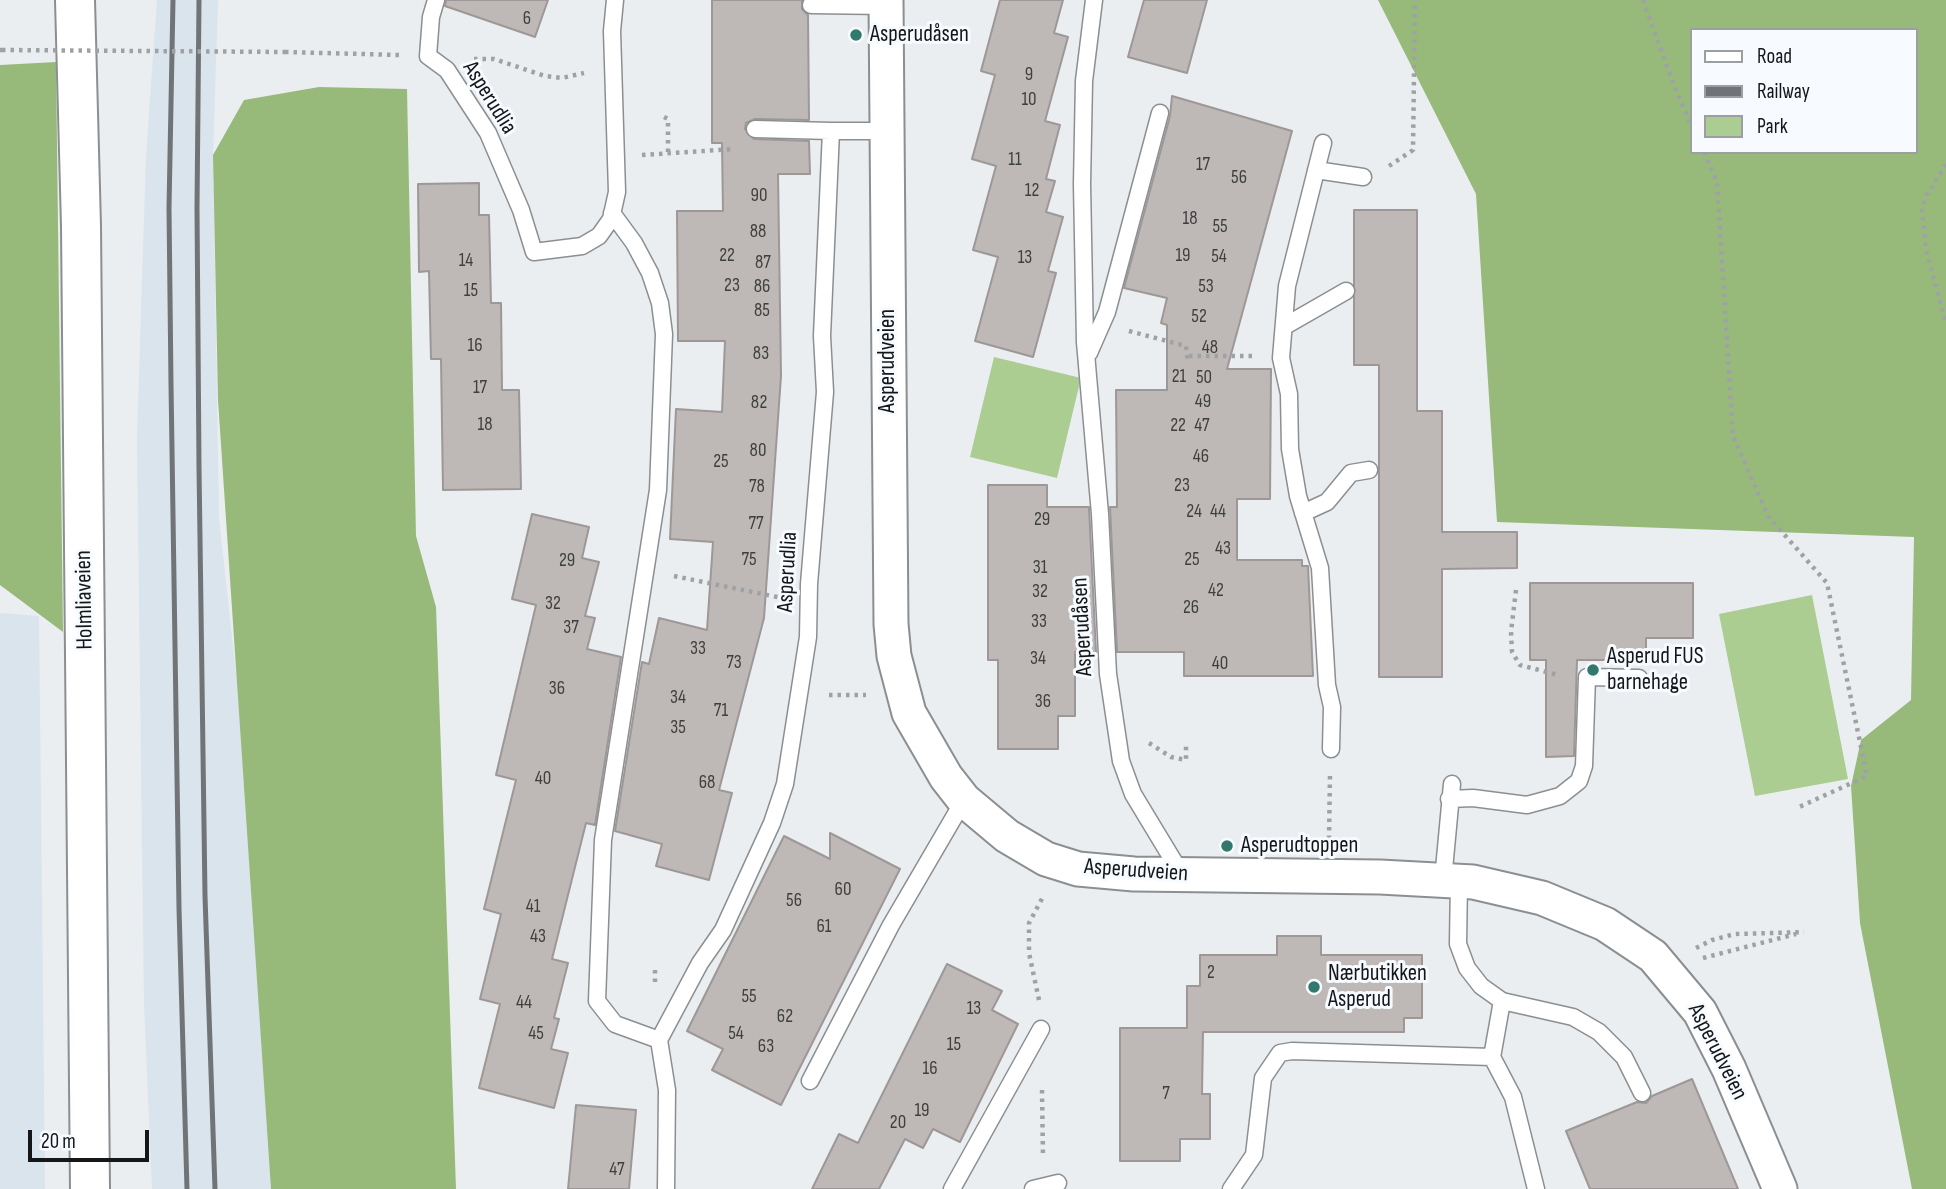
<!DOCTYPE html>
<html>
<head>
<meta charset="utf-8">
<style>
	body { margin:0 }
	#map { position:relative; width:1946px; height:1189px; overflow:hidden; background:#eaeef1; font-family:"Sofia Sans Condensed",sans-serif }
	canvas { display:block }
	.legend { position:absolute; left:1690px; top:28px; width:228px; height:126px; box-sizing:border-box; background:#f7fbff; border:2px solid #9c9fa2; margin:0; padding:9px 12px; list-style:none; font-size:21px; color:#141617 }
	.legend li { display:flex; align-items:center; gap:14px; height:35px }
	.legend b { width:35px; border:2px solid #9c9fa2 }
	.scale { position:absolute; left:28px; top:1130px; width:121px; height:32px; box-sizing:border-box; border:4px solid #141617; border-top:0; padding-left:9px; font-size:21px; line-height:24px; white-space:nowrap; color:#141617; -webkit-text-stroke:5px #f7fbff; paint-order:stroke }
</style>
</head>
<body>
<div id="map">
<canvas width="1946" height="1189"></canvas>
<ul class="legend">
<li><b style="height:9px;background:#fff"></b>Road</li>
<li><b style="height:9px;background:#717476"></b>Railway</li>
<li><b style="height:19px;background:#abcd91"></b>Park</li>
</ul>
<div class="scale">20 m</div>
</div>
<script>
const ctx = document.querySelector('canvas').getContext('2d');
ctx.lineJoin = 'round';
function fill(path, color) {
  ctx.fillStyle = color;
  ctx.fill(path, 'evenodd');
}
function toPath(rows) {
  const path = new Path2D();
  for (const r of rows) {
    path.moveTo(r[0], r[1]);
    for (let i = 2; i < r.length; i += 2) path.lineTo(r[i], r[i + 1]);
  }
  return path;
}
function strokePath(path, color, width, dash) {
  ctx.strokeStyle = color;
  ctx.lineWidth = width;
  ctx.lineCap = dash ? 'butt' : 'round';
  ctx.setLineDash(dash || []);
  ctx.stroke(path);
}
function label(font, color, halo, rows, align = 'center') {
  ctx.font = font + ' "Sofia Sans Condensed",sans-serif';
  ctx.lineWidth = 6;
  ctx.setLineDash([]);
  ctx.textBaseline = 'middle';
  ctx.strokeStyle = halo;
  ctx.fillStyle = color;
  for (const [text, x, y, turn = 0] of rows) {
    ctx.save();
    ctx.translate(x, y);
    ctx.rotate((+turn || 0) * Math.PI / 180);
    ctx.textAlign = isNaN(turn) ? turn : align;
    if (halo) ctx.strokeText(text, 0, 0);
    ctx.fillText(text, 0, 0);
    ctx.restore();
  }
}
fill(toPath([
	[157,0,218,0,213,155,219,519,237,682,271,1189,152,1189,144,1003,137,438,146,156],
	[0,613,39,616,45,1189,0,1189]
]), '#d9e4ec');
fill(toPath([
	[994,357,1081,378,1057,478,970,457],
	[1812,595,1848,779,1755,796,1719,614]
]), '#abcd91');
fill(toPath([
	[1378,0,1946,0,1946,1189,1912,1189,1860,923,1851,786,1861,740,1911,700,1914,537,1497,522,1476,194],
	[1692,30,1916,30,1916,152,1692,152],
	[56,62,63,632,0,585,0,65],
	[319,87,407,89,416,536,436,607,456,1189,271,1189,218,400,213,155,244,100]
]), '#97ba7b');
const building = toPath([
	[446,0,548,0,535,37,445,6,446,0],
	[712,0,802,0,802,9,808,15,809,120,755,119,746,123,745,129,754,139,809,141,810,174,778,174,781,376,764,618,719,790,732,793,709,880,656,866,662,844,615,831,642,662,649,664,659,618,707,630,713,542,670,539,676,409,722,412,725,341,678,341,677,211,723,211,722,143,712,143,712,0],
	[1000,0,1063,0,1054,33,1068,37,1045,121,1060,125,1046,179,1055,181,1046,212,1063,217,1048,271,1056,273,1033,357,975,341,998,257,973,250,996,166,972,159,995,75,981,71,1000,0],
	[1144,0,1207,0,1187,73,1128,57,1144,0],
	[1172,96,1292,131,1227,369,1271,369,1270,499,1237,499,1237,560,1302,560,1302,566,1308,566,1313,676,1184,676,1184,652,1117,652,1110,507,1117,507,1116,390,1167,390,1167,325,1161,323,1167,298,1124,288,1170,116,1172,96],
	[479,183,479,215,489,215,491,303,501,303,502,390,519,390,521,489,443,490,441,359,431,359,429,271,419,272,418,184,479,183],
	[1354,210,1417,210,1417,411,1442,411,1442,532,1517,532,1517,568,1442,569,1442,677,1379,677,1379,365,1354,365,1354,210],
	[988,485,1047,485,1047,507,1089,507,1096,652,1075,652,1075,716,1058,716,1058,749,998,749,998,660,988,660,988,485],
	[532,514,589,527,582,558,599,562,585,616,595,618,587,649,621,657,595,825,586,823,552,959,568,963,554,1018,559,1019,551,1049,568,1053,554,1108,479,1088,500,1004,480,999,501,914,484,909,516,780,496,775,536,605,512,599,532,514],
	[1530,583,1693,583,1693,638,1646,638,1646,660,1577,660,1574,756,1546,757,1546,660,1530,660,1530,583],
	[830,833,900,869,781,1105,712,1070,723,1049,687,1031,784,836,830,859,830,833],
	[1277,936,1321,936,1321,955,1422,955,1422,1018,1404,1018,1404,1032,1203,1032,1202,1094,1210,1094,1210,1139,1180,1139,1180,1161,1120,1161,1120,1028,1187,1028,1187,986,1200,986,1200,955,1277,955,1277,936],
	[947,964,1002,991,992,1010,1018,1024,960,1142,933,1129,923,1148,905,1139,879,1189,812,1189,839,1134,858,1143,947,964],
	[1692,1079,1738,1189,1590,1189,1566,1131,1637,1102,1646,1103,1652,1096,1692,1079],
	[576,1105,636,1110,629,1189,568,1189,576,1105]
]);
fill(building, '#beb9b7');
strokePath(building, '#9d9897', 2);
const service = toPath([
	[436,0,431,17,428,56,447,70,488,133,521,210,534,252,582,246,599,236,611,219,617,192,612,31,615,0],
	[1094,0,1084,81,1082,184,1085,342,1100,514,1108,674,1121,761,1133,794,1182,875],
	[811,5,886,6],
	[755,129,831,131],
	[1323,143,1287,286,1281,358,1289,394,1290,449,1298,496,1320,568,1327,685,1332,707,1331,749],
	[1316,170,1363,177],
	[612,213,634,243,650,273,660,303,664,334,658,490,603,840,597,1001,615,1024,659,1040,700,963,723,930,772,823,785,784,808,637,809,584,825,392,822,336,831,131,886,131],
	[1285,326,1346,291],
	[1089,353,1107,312,1160,113],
	[1303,513,1327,502,1351,473,1369,470],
	[1449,799,1473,798,1527,805,1560,796,1579,781,1584,766,1587,677,1639,678],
	[1443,880,1452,784],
	[1459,880,1458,944,1467,968,1481,986,1502,1001,1573,1017,1599,1032,1624,1057,1642,1093],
	[659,1040,667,1090,666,1189],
	[1492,1057,1502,1001],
	[810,1081,891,925,964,800],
	[952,1189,1041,1029],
	[1033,1189,1058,1183],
	[1231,1189,1254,1155,1263,1078,1280,1053,1292,1051,1492,1057,1513,1097,1536,1189]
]);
const minor = toPath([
	[886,0,891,624,894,656,909,713,946,777,964,800,1007,836,1046,859,1078,869,1134,874,1380,877,1473,882,1542,898,1605,924,1653,956,1700,1012,1729,1069,1780,1189]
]);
const tertiary = toPath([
	[75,0,81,226,90,1189]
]);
strokePath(service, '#8b8f92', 19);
strokePath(minor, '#8b8f92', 37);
strokePath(tertiary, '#8b8f92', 42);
strokePath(toPath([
	[1643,0,1673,83,1692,127],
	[0,50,2,50],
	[285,52,400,55],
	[474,59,494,59,545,76,562,78,584,73],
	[664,117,668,119,668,152],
	[1704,152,1717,182,1733,436,1768,516,1827,583,1867,776,1797,808],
	[642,155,734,149],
	[1946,164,1925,198,1922,211,1926,250,1946,323],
	[1389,166,1413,150,1415,0],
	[1129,331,1186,346,1188,363],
	[1189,356,1254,356],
	[674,576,782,598],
	[1516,590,1511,632,1512,652,1520,665,1558,675],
	[829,695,866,695],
	[1149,743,1171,757,1186,760,1186,744],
	[1329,839,1330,774],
	[1696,948,1712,940,1735,934,1804,932],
	[1703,958,1796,934],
	[655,970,655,982],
	[1039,1000,1029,953,1029,923,1044,895],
	[1042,1090,1043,1158]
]), '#9fa2a5', 4.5, [3.5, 5]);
strokePath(service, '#fff', 16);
strokePath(minor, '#fff', 33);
strokePath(tertiary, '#fff', 38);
strokePath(toPath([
	[173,0,169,208,171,384,179,908,187,1189],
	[199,0,197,208,199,467,205,896,215,1189]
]), '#717476', 5);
strokePath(toPath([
	[2,50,285,52]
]), '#9fa2a5', 4.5, [3.5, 5]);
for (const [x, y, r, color] of [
	[856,35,7,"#33786d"],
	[1593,670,7,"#33786d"],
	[1227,846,7,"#33786d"],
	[1314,987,7,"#33786d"]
]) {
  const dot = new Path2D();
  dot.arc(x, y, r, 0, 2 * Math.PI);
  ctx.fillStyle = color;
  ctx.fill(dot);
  strokePath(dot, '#f7fbff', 2.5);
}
label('19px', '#3e3f3f', null, [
	["6",527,19],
	["9",1029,75],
	["10",1029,100],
	["11",1015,160],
	["17",1203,165],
	["56",1239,178],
	["12",1032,191],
	["90",759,196],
	["18",1190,219],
	["55",1220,227],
	["88",758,232],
	["22",727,256],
	["19",1183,256],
	["54",1219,257],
	["13",1025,258],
	["14",466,261],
	["87",763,263],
	["23",732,286],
	["86",762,287],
	["53",1206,287],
	["15",471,291],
	["85",762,311],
	["52",1199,317],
	["16",475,346],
	["48",1210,348],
	["83",761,354],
	["21",1179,377],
	["50",1204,378],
	["17",480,388],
	["49",1203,402],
	["82",759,403],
	["18",485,425],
	["22",1178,426],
	["47",1202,426],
	["80",758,451],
	["46",1201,457],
	["25",721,462],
	["23",1182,486],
	["78",757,487],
	["24",1194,512],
	["44",1218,512],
	["29",1042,520],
	["77",756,524],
	["43",1223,549],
	["75",749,560],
	["25",1192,560],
	["29",567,561],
	["31",1040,568],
	["42",1216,591],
	["32",1040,592],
	["32",553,604],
	["26",1191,608],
	["33",1039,622],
	["37",571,628],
	["33",698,649],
	["34",1038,659],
	["73",734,663],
	["40",1220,664],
	["36",557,689],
	["34",678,698],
	["36",1043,702],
	["71",721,711],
	["35",678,728],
	["40",543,779],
	["68",707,783],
	["60",843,890],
	["56",794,901],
	["41",533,907],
	["61",824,927],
	["43",538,937],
	["2",1211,973],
	["55",749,997],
	["44",524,1003],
	["13",974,1009],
	["62",785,1017],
	["45",536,1034],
	["54",736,1034],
	["15",954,1045],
	["63",766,1047],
	["16",930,1069],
	["7",1166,1094],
	["19",922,1111],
	["20",898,1123],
	["47",617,1170]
]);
label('23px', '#141617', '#f7fbff', [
	["Asperudåsen",870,35],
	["Asperud FUS",1607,657],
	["barnehage",1607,683],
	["Asperudtoppen",1241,846],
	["Nærbutikken",1328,974],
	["Asperud",1328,1000]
], 'left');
label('23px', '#141617', '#f7fbff', [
	["Asperudlia",489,98,58],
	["Asperudveien",888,361,-90],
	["Asperudlia",788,572,-87],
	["Holmliaveien",85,600,-91],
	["Asperudåsen",1083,627,-93],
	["Asperudveien",1136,871,4],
	["Asperudveien",1717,1052,63]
]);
</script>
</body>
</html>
